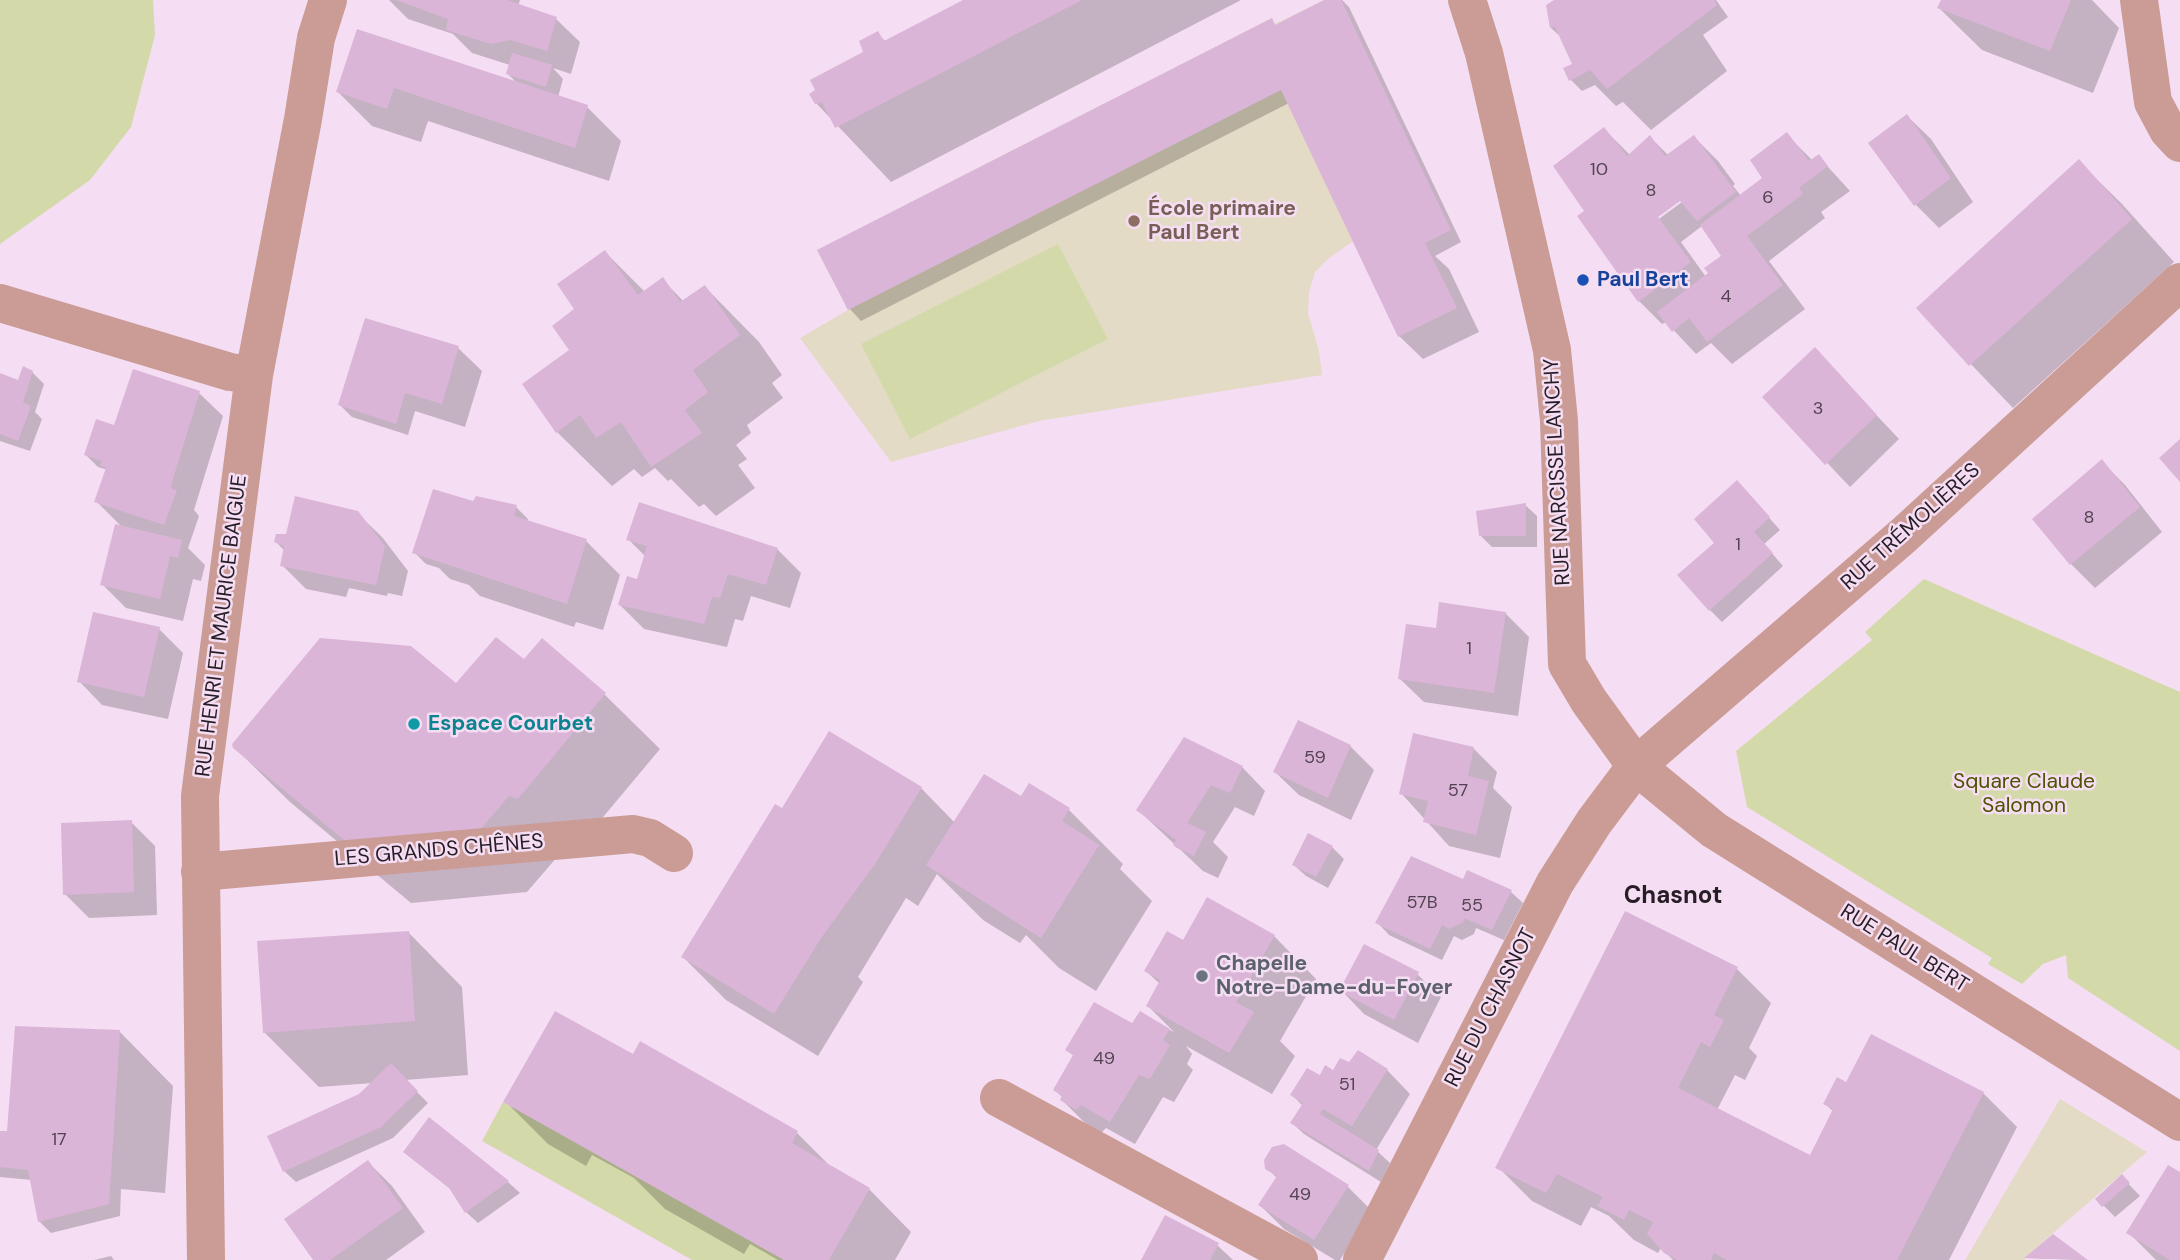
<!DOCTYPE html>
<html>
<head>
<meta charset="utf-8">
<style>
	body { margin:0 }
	canvas { display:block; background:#f5ddf3 }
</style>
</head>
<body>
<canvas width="2180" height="1260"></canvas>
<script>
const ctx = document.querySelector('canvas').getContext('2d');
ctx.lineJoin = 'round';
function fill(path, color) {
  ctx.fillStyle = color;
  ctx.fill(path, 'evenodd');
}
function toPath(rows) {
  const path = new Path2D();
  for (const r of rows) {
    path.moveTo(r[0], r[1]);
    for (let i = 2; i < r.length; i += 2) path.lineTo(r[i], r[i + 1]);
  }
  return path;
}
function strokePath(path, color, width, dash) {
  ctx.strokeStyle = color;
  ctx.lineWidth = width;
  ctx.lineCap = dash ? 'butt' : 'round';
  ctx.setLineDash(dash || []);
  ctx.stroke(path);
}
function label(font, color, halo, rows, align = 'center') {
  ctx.font = font + ' "DM Sans",sans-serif';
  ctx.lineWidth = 5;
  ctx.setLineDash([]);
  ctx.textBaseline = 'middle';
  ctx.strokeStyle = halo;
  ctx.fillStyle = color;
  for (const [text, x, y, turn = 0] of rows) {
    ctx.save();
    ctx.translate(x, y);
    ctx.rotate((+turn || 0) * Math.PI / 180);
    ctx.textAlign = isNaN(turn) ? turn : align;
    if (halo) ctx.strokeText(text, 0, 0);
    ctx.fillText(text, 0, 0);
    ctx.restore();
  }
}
fill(toPath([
	[1324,0,1436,200,1352,242,1329,258,1315,272,1309,292,1308,313,1319,351,1322,375,1039,421,891,462,800,338,848,310,817,250,1272,18,1275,24],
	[2060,1099,2147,1152,2024,1258,2026,1260,1965,1260]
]), '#e4dbc6');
fill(toPath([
	[0,0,153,0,155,35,131,127,90,180,0,244],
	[1058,244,1108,339,910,439,861,344],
	[1924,579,2180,692,2180,1051,2068,978,2066,955,2043,964,2022,984,1988,964,1992,958,1747,807,1736,751,1872,640,1865,632],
	[503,1102,621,1167,784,1260,692,1260,482,1141]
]), '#d4d9aa');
fill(toPath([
	[389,0,520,0,518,6,556,19,580,42,571,74,553,68,563,79,558,97,587,107,621,141,609,181,428,121,421,142,372,126,338,92,358,31,518,84,508,74,510,65,472,53,453,34,408,19],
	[967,0,1241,0,891,182,816,103,865,53,878,34,886,42],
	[1328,0,1342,0,1349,7,1461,242,1435,256,1449,269,1479,332,1423,359,1399,336,1289,103,861,321,850,309,820,251,1271,21,1276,26],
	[1557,0,1716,0,1728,17,1703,35,1727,71,1651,130,1623,102,1616,106,1595,85,1582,91,1571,80,1574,65,1562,38,1551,28],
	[1943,0,2092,0,2119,28,2093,93,1982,50,1939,8],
	[1907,116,1931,139,1973,202,1939,228,1916,205,1871,144],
	[1604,129,1630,155,1650,137,1669,156,1694,137,1718,161,1735,184,1733,186,1741,196,1764,178,1787,135,1813,161,1818,156,1850,191,1821,212,1825,218,1769,261,1805,309,1732,364,1711,343,1696,354,1666,322,1662,324,1639,301,1587,211],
	[1682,197,1682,202,1652,224,1650,221],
	[1702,226,1724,256,1706,277,1681,242],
	[2079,162,2122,204,2174,262,2013,408,1918,309],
	[605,252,645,292,663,280,684,302,705,287,759,342,782,375,772,383,783,398,747,425,751,433,736,445,747,459,738,465,755,488,716,516,704,504,699,507,671,479,668,481,655,468,642,477,634,469,612,486,557,432,577,310],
	[458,348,482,371,465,427,415,411,408,435,352,417,340,405],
	[1815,350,1899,439,1850,487,1765,397],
	[32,372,44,384,35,412,42,419,30,451,0,441,0,376,19,382],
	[199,393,223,416,194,510,199,516,188,548,205,565,201,581,193,579,183,621,126,608,102,584,123,528,96,501,108,470,98,467,86,455,113,426],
	[2102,462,2125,485,2162,532,2095,588,2071,564,2034,519],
	[1748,494,1780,530,1764,544,1783,566,1722,622,1710,610,1716,543],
	[474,503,516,507,528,519,527,522,586,541,620,575,603,630,576,622,574,627,480,596,469,585,450,579,439,568,426,564,414,552],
	[1525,505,1537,516,1537,547,1492,547,1480,535],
	[357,513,382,537,408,571,402,596,388,593,387,596,349,588,346,597,306,589,282,565,285,551,276,542],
	[628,539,777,549,801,573,790,608,751,596,743,621,735,619,727,647,644,629,620,605,638,581,646,557],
	[1505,613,1529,637,1518,716,1424,702,1400,679,1437,630],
	[159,629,183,653,168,719,102,705,79,681],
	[542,641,605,695,660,749,573,853,564,849,527,892,411,903,290,802,234,747,466,694,524,662],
	[1299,722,1350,746,1374,770,1351,820,1299,795,1275,772],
	[1473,748,1497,772,1493,788,1512,807,1500,858,1449,846,1401,793],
	[1242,767,1265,791,1254,816,1235,807,1213,842,1228,857,1218,878,1203,871,1138,810],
	[921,788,955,823,1022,799,1068,809,1123,864,1120,869,1152,901,1096,991,1059,968,1026,935,1020,943,983,920,937,874,918,906,906,898,858,977,863,982,818,1056,726,1000,683,957,783,811],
	[131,822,155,846,157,915,89,918,65,894],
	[1332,847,1344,859,1328,888,1306,876,1294,865],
	[1468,873,1511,892,1523,903,1504,940,1476,928,1474,934,1462,940,1454,936,1442,960,1389,935,1378,923,1464,882],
	[1626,913,1737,969,1771,1003,1749,1048,1757,1056,1745,1080,1735,1075,1717,1110,1811,1158,1834,1112,1825,1104,1847,1085,1983,1093,2017,1127,1949,1260,1673,1260,1661,1248,1658,1253,1634,1240,1609,1216,1591,1207,1581,1226,1532,1201,1498,1167],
	[408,932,462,987,468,1075,405,1080,428,1103,393,1138,296,1182,284,1171,373,1083,319,1087,264,1032],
	[1274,936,1316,979,1280,1041,1295,1056,1272,1094,1186,1046,1192,1054,1187,1064,1193,1070,1174,1102,1163,1097,1135,1144,1106,1128,1101,1133,1086,1124,1062,1100,1063,1098,1055,1090,1075,1057,1067,1050,1133,1025,1140,1014,1174,1032,1148,1006,1160,984,1146,971,1183,942],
	[1417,974,1441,997,1418,1043,1364,1014,1341,990],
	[119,1031,173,1086,165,1193,121,1189,120,1216,51,1233,39,1221,32,1180,0,1177,0,1133,13,1134],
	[640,1044,797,1133,834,1170,869,1189,911,1232,895,1260,778,1260,750,1244,744,1254,665,1209,634,1178,592,1155,586,1166,548,1144,505,1101,634,1057],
	[1349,1064,1387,1070,1410,1094,1376,1150,1390,1163,1381,1182,1304,1134,1292,1123,1303,1106,1292,1095,1320,1077],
	[430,1120,508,1182,520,1193,478,1223,466,1212,454,1192,406,1152],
	[368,1162,392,1186,425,1232,386,1260,315,1260],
	[1267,1168,1348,1187,1371,1210,1340,1260,1335,1260,1284,1229,1260,1205,1277,1178],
	[2180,1174,2180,1260,2156,1260,2128,1232],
	[2122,1177,2140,1196,2115,1217,2097,1199],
	[2053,1236,2085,1260,2026,1258],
	[1217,1245,1233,1260,1143,1260],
	[111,1256,114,1260,94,1260]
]), '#0003');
fill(toPath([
	[396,0,507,0,557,17,547,51,510,40,491,44,446,30,448,19],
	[963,0,1082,0,835,128,822,102,815,104,809,94,815,90,810,80,863,52,859,41,878,31,884,41],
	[1324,0,1341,0,1451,230,1425,243,1457,308,1398,337,1281,90,848,310,817,250,1272,18,1275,25],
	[1554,0,1714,0,1717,5,1607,89,1590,70,1569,81,1563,68,1572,64,1555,27,1550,28,1546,5],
	[1941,0,2071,0,2050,51,1937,8],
	[357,29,588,105,575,148,394,88,387,109,336,92],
	[512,53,552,65,546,87,506,74],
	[1907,114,1951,178,1914,206,1868,143],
	[1604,127,1627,156,1650,135,1665,156,1694,135,1736,192,1697,221,1680,201,1658,217,1691,262,1638,302,1577,216,1584,211,1553,166],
	[1787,132,1809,161,1819,154,1828,166,1799,188,1803,194,1747,236,1783,285,1707,342,1689,318,1672,332,1657,312,1708,273,1704,268,1721,256,1700,225,1762,178,1750,160],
	[2079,159,2132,219,1969,366,1916,308],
	[605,250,638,295,663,277,680,302,705,285,740,335,693,370,708,392,685,410,702,433,651,467,621,422,596,438,580,415,556,433,522,384,569,350,552,326,574,309,557,284],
	[365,318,459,346,442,404,405,393,396,424,338,405],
	[1815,347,1877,415,1825,465,1762,397],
	[23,366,33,371,23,402,31,406,18,441,0,434,0,373,18,380],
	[133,369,200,391,171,485,172,489,177,490,164,525,94,502,106,468,100,465,102,461,84,455,96,419,114,425],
	[2180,439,2180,482,2159,458],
	[2102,459,2140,507,2070,565,2032,519],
	[1737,480,1770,517,1754,532,1773,553,1709,611,1677,575,1714,543,1694,519],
	[433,489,473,501,476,496,517,505,514,516,587,539,567,604,412,553],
	[295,496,358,511,385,546,376,585,280,566,284,546,274,542,276,534,286,534],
	[639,502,778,548,766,585,728,574,720,598,712,597,704,624,618,605,627,576,637,579,647,546,626,540],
	[1526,503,1526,536,1479,536,1476,511],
	[115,524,182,540,178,558,170,556,160,599,100,585],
	[1439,602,1506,612,1494,693,1398,679,1406,624,1436,628],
	[93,612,160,627,144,697,77,682],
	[496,637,524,659,542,638,606,693,518,799,509,796,473,838,355,849,233,748,232,744,320,638,411,646,456,683],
	[1298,720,1351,745,1328,798,1273,772],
	[829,731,922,787,875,864,821,938,774,1014,681,957,775,804,782,808],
	[1413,733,1474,747,1468,776,1489,781,1476,835,1423,822,1428,801,1399,794],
	[1184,737,1243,766,1230,793,1211,785,1187,823,1206,832,1194,856,1177,848,1173,845,1176,840,1136,810],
	[984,774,1021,796,1029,783,1070,808,1062,821,1099,845,1041,938,926,865],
	[132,820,134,892,63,895,61,823],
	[1308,833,1333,846,1316,877,1292,865],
	[1411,856,1463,879,1467,870,1512,890,1492,930,1464,918,1463,922,1449,929,1442,925,1430,949,1375,923],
	[1207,897,1275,935,1236,1002,1254,1012,1229,1053,1146,1006,1160,980,1144,971,1167,931,1183,940],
	[1625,911,1738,967,1714,1015,1724,1020,1710,1047,1701,1042,1678,1088,1810,1155,1833,1109,1823,1104,1837,1077,1846,1082,1871,1034,1984,1092,1897,1260,1727,1260,1714,1253,1711,1260,1677,1260,1664,1253,1647,1234,1653,1222,1629,1210,1624,1220,1597,1206,1603,1197,1557,1174,1546,1193,1495,1168],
	[409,931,415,1021,263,1033,257,941],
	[1364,944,1419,972,1394,1020,1339,991],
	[1094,1002,1132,1023,1140,1011,1170,1029,1163,1040,1170,1045,1150,1079,1139,1075,1110,1122,1081,1105,1076,1110,1060,1100,1062,1096,1053,1090,1073,1055,1065,1050],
	[555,1011,633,1054,640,1041,798,1131,792,1143,870,1188,829,1260,784,1260,503,1102],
	[15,1026,120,1030,109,1204,38,1222,28,1170,0,1167,0,1131,7,1131],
	[1358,1050,1388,1069,1352,1126,1323,1109,1320,1114,1379,1150,1369,1171,1290,1123,1303,1103,1290,1095,1307,1068,1320,1075,1325,1065,1333,1070,1340,1058,1349,1062],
	[391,1063,418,1091,381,1127,283,1172,267,1136,359,1094],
	[429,1117,509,1181,465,1213,449,1188,403,1152],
	[1284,1144,1349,1185,1314,1240,1258,1205,1277,1176,1265,1169,1264,1160,1272,1147],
	[368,1160,403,1208,330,1260,313,1260,284,1219],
	[2168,1165,2180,1172,2180,1260,2170,1260,2126,1233],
	[2122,1174,2130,1183,2102,1207,2095,1199],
	[1165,1215,1219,1243,1210,1260,1141,1260],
	[2053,1234,2088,1260,2024,1258]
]), '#dbb5d8');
strokePath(toPath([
	[1467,0,1484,53,1552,350,1559,421,1567,664,1589,701,1636,766,1714,830,2180,1122],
	[2139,0,2153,102,2168,130,2180,143],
	[0,303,230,372,254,375],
	[200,872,633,834,650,838,674,853],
	[999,1098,1299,1260],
	[206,1260,200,796,254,375,303,119,316,38,328,0],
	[1362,1260,1555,883,1594,822,1636,766,1904,535,2180,282]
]), '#ca9c95', 38);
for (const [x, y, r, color] of [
	[1134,221,7,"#8d6e63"],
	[1583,280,7,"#1a4fb4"],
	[414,724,7,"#0f9aa8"],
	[1202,976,7,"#6b7280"]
]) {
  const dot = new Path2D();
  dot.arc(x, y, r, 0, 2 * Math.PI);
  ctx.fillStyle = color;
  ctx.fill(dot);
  strokePath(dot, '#f5ddf3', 2.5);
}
label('18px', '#534352', null, [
	["10",1599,170],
	["8",1651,191],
	["6",1768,198],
	["4",1726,297],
	["3",1818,409],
	["8",2089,518],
	["1",1738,545],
	["1",1469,649],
	["59",1315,758],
	["57",1458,791],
	["57B",1422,903],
	["55",1472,906],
	["49",1104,1059],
	["51",1347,1085],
	["17",59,1140],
	["49",1300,1195]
]);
label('bold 21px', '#785e54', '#f5ddf3', [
	["École primaire",1148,209],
	["Paul Bert",1148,233]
], 'left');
label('bold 21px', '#164399', '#f5ddf3', [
	["Paul Bert",1597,280]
], 'left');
label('21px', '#261d25', '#f5ddf3', [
	["RUE NARCISSE LANCHY",1558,472,-93],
	["RUE TRÉMOLIÈRES",1911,527,-42],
	["RUE HENRI ET MAURICE BAIGUE",222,626,-83],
	["LES GRANDS CHÊNES",439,851,-5],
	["RUE PAUL BERT",1904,949,32],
	["RUE DU CHASNOT",1491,1008,-63]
]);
label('bold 21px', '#0d838f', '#f5ddf3', [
	["Espace Courbet",428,724]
], 'left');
label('21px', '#4f5200', '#f5ddf3', [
	["Square Claude",2024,782],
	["Salomon",2024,806]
]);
label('bold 21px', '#5b616d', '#f5ddf3', [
	["Chapelle",1216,964],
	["Notre-Dame-du-Foyer",1216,988]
], 'left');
label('bold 24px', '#261d25', '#f5ddf3', [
	["Chasnot",1673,897]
]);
</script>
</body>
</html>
